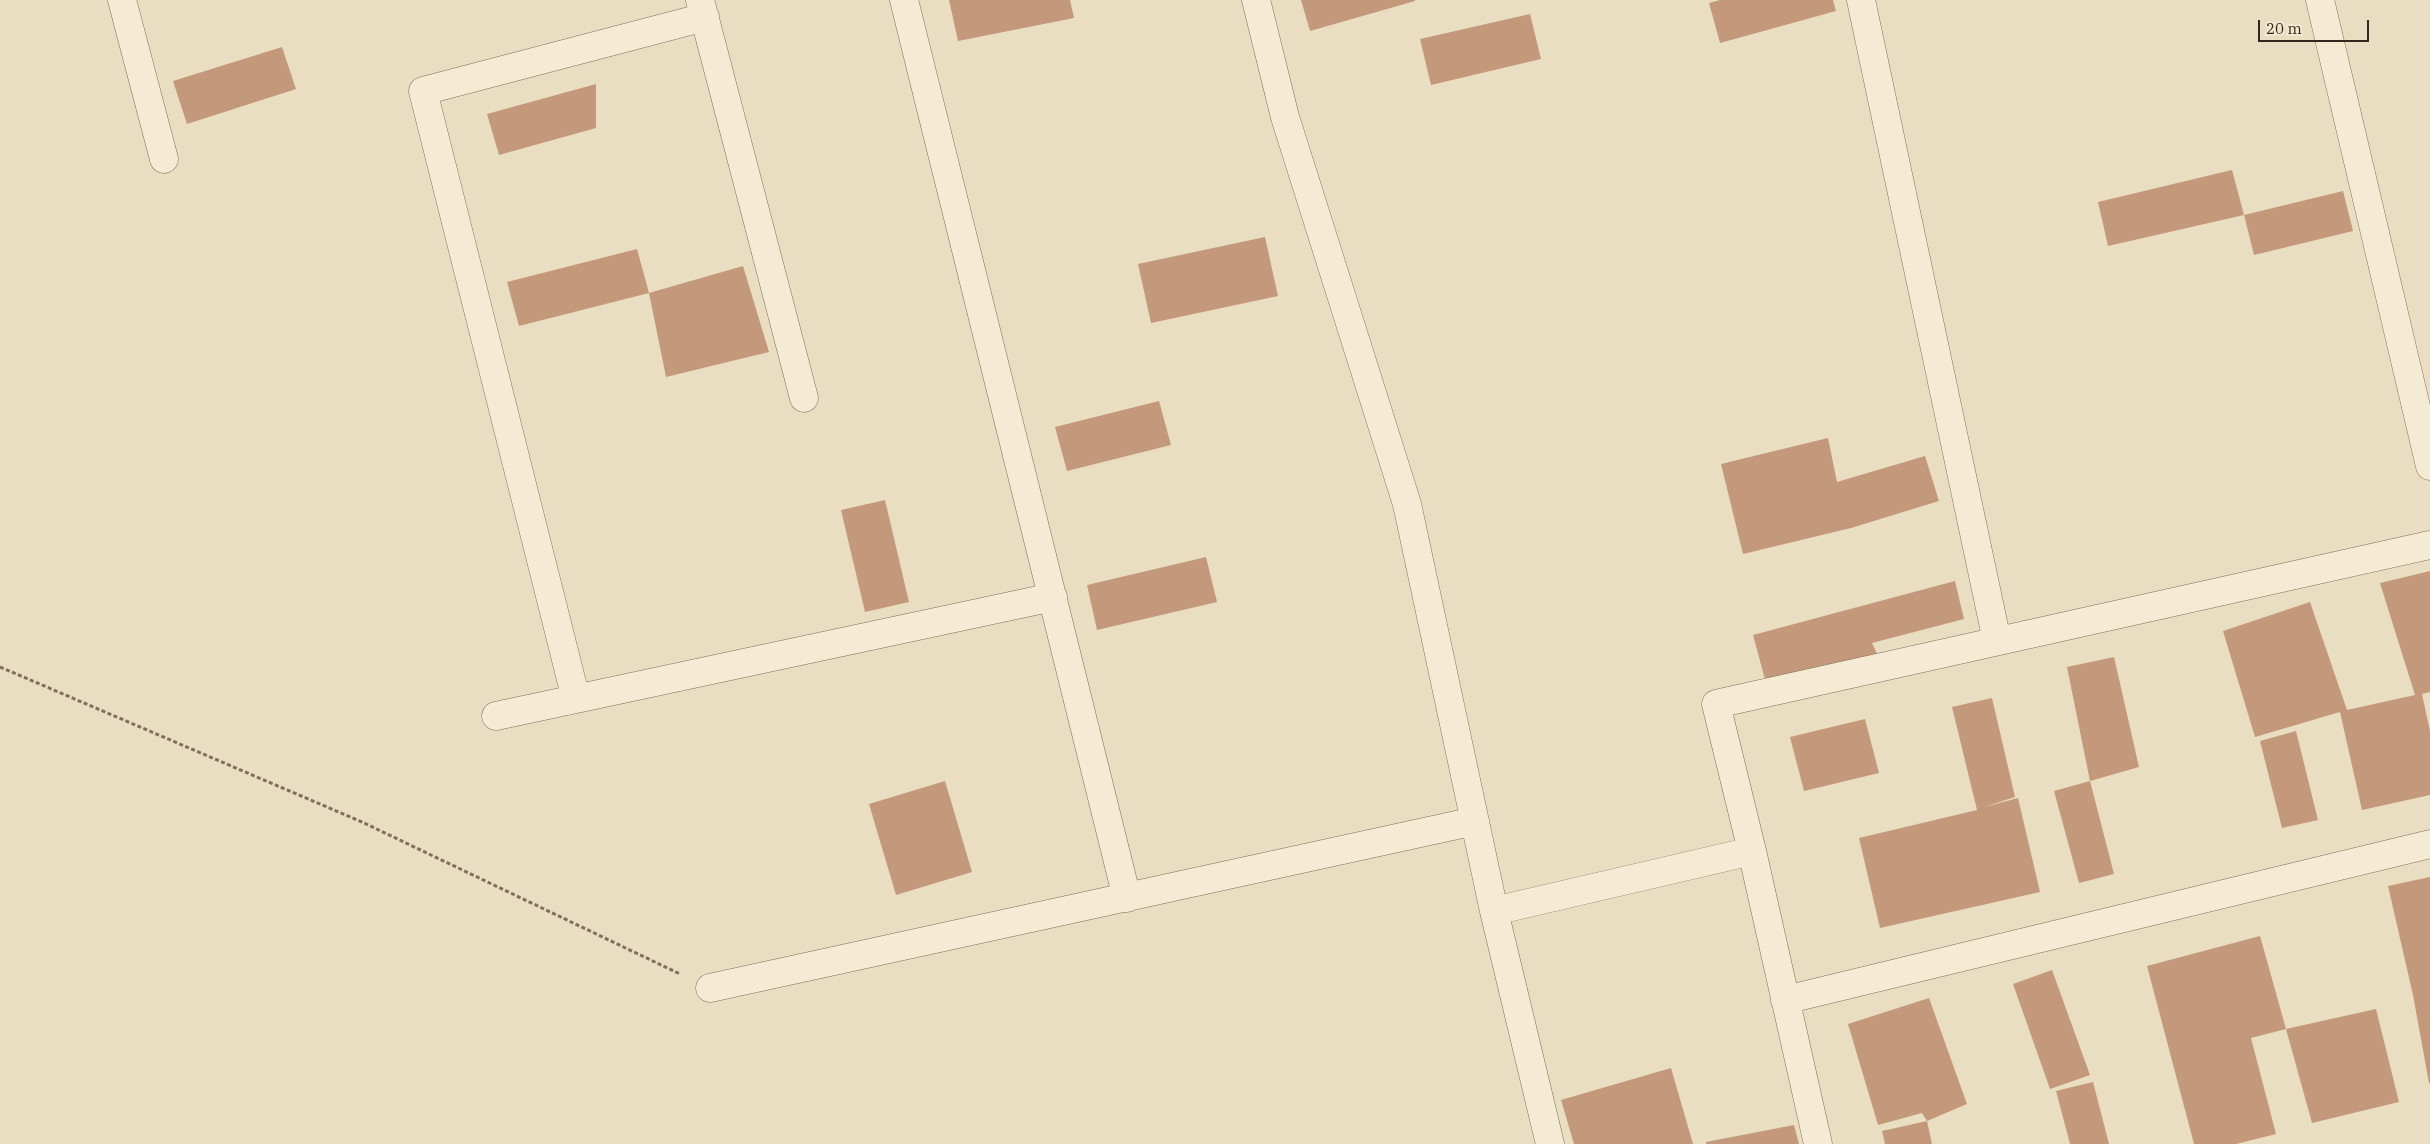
<!DOCTYPE html>
<html>
<head>
<meta charset="utf-8">
<style>
	body { margin:0 }
	#map { position:relative; width:2430px; height:1144px; overflow:hidden; background:#e9ddc2; font-family:"IBM Plex Serif",serif }
	canvas { display:block }
	.scale { position:absolute; left:2258px; top:20px; width:111px; height:22px; box-sizing:border-box; border:2px solid #32271e; border-top:0; padding-left:6px; font-size:15px; line-height:18px; white-space:nowrap; color:#32271e; -webkit-text-stroke:4px #f2e8d0; paint-order:stroke }
</style>
</head>
<body>
<div id="map">
<canvas width="2430" height="1144"></canvas>
<div class="scale">20 m</div>
</div>
<script>
const ctx = document.querySelector('canvas').getContext('2d');
ctx.lineJoin = 'round';
function fill(path, color) {
  ctx.fillStyle = color;
  ctx.fill(path, 'evenodd');
}
function toPath(rows) {
  const path = new Path2D();
  for (const r of rows) {
    path.moveTo(r[0], r[1]);
    for (let i = 2; i < r.length; i += 2) path.lineTo(r[i], r[i + 1]);
  }
  return path;
}
function strokePath(path, color, width, dash) {
  ctx.strokeStyle = color;
  ctx.lineWidth = width;
  ctx.lineCap = dash ? 'butt' : 'round';
  ctx.setLineDash(dash || []);
  ctx.stroke(path);
}
fill(toPath([
	[949,0,1070,0,1074,18,958,41],
	[1301,0,1415,0,1415,1,1310,31],
	[1720,0,1833,0,1836,11,1720,43,1709,3],
	[1530,14,1541,59,1431,85,1420,39],
	[282,47,296,89,187,124,173,81],
	[596,84,596,128,499,155,487,114],
	[2232,170,2244,215,2343,191,2353,231,2254,255,2244,215,2108,246,2098,202],
	[1265,237,1278,296,1151,323,1138,264],
	[637,249,649,293,743,266,769,352,666,377,649,293,519,326,507,282],
	[1159,401,1171,445,1067,471,1055,427],
	[1828,438,1837,482,1925,456,1939,501,1851,528,1743,554,1721,464],
	[885,500,909,602,865,612,841,510],
	[1206,557,1217,602,1097,630,1087,585],
	[2430,571,2430,692,2422,694,2430,731,2430,795,2362,810,2340,712,2255,737,2223,631,2310,602,2347,710,2415,695,2380,583],
	[1955,581,1964,619,1872,643,1877,654,1766,683,1753,635],
	[2114,657,2139,767,2090,781,2067,667],
	[1992,698,2015,797,1984,807,2018,798,2040,892,1880,928,1859,838,1977,810,1952,707],
	[1865,719,1879,773,1804,791,1790,737],
	[2296,731,2318,820,2282,828,2260,741],
	[945,781,972,872,896,895,869,804],
	[2090,781,2114,874,2079,883,2054,791],
	[2430,877,2430,1083,2429,1083,2413,995,2388,886],
	[2260,936,2286,1029,2251,1038,2276,1134,2236,1144,2194,1144,2147,966],
	[2052,970,2090,1075,2050,1089,2013,984],
	[1929,998,1967,1104,1927,1121,1932,1144,1885,1144,1882,1131,1927,1121,1922,1113,1878,1125,1848,1024],
	[2376,1009,2399,1102,2312,1123,2286,1029],
	[1671,1068,1693,1144,1574,1144,1561,1100],
	[2093,1082,2109,1144,2070,1144,2056,1091],
	[1794,1125,1799,1144,1706,1144,1706,1142]
]), '#c4997b');
const street = toPath([
	[122,0,164,159],
	[700,0,804,398],
	[904,0,1127,898],
	[1256,0,1285,117,1407,504,1494,911,1550,1144],
	[1861,0,1997,641],
	[2320,0,2430,466],
	[576,699,423,91,705,17],
	[496,716,1053,597],
	[1494,911,1752,851],
	[710,988,1475,821],
	[1785,1000,2430,844],
	[1818,1144,1752,851,1716,704,2430,545]
]);
strokePath(street, '#816f5b', 29);
strokePath(toPath([
	[0,667,362,822,680,974]
]), '#816f5b', 3, [4, 2.5]);
strokePath(street, '#f5ebd4', 28);
</script>
</body>
</html>
